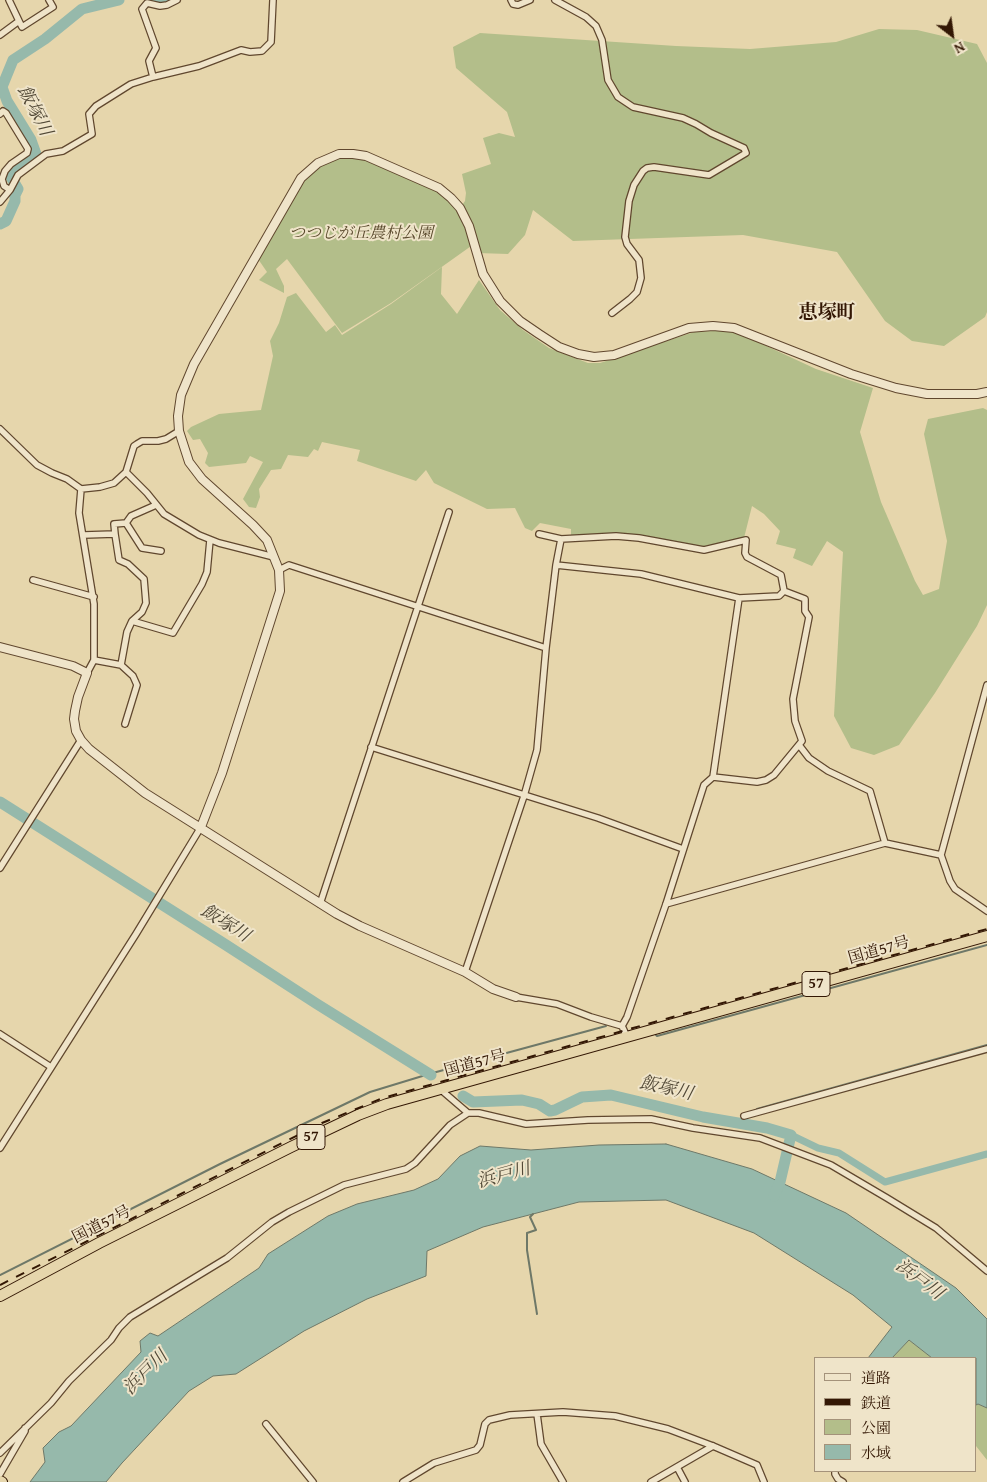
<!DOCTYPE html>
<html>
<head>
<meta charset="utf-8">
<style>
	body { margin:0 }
	#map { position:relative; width:987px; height:1482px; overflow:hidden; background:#e6d6ac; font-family:"Gentium Book Plus","Noto Serif JP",serif }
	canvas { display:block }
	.legend { position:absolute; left:814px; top:1357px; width:162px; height:115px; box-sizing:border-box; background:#efe4c9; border:1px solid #a4927a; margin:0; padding:6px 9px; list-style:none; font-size:15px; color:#331704 }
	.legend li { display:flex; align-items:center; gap:10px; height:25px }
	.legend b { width:25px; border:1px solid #a4927a }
	.north { position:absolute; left:927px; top:10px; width:50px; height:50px; -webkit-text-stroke:4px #efe4c9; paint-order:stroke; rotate:150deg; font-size:14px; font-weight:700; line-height:20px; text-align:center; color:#331704 }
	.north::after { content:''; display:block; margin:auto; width:18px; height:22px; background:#331704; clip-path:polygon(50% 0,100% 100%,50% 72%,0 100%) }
</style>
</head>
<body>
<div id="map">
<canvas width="987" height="1482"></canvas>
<ul class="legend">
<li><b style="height:6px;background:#efe4c9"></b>道路</li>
<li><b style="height:6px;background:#331704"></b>鉄道</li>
<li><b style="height:14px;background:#b3be8a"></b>公園</li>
<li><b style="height:14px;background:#96b9ab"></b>水域</li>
</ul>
<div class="north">N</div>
</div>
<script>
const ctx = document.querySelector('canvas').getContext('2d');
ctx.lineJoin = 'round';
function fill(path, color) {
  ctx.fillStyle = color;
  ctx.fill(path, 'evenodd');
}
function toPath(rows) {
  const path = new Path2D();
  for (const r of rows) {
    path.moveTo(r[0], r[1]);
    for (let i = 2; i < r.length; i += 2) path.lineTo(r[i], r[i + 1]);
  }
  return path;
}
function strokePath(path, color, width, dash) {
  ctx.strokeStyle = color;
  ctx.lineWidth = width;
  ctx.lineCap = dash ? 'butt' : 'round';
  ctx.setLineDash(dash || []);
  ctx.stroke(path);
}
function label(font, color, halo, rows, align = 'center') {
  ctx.font = font + ' "Gentium Book Plus","Noto Serif JP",serif';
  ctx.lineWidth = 4;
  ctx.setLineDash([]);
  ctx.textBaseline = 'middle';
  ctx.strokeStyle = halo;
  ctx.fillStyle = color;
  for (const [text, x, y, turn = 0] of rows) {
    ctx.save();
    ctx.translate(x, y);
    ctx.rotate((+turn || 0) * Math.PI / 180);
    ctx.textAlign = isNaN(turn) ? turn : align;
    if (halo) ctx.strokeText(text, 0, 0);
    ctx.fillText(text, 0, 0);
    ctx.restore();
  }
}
fill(toPath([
	[879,29,917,30,977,44,987,63,987,312,985,317,944,346,912,341,885,321,837,252,743,235,573,241,533,210,525,235,508,254,477,253,474,244,391,303,342,333,287,259,276,269,284,286,284,293,259,280,267,272,256,256,301,178,318,163,353,154,439,188,460,208,465,201,466,193,462,174,491,164,483,138,499,133,515,137,507,112,456,68,453,47,480,33,676,46,750,49,836,42],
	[442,267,441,294,457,314,479,280,500,310,523,330,549,348,588,363,600,363,694,332,732,330,816,369,873,388,860,432,881,502,915,581,923,595,939,589,947,541,924,434,928,419,983,408,987,410,987,605,977,626,935,693,899,745,874,755,851,748,834,716,843,552,827,541,812,566,793,558,796,549,776,544,780,531,764,514,752,506,744,538,704,549,639,536,571,536,571,529,540,523,532,531,525,528,515,508,487,509,434,483,426,470,416,481,357,461,360,450,322,442,318,451,314,449,308,457,288,455,281,469,271,470,259,489,260,497,256,508,249,507,243,499,263,462,250,456,246,463,209,467,205,463,208,453,200,439,193,440,187,431,191,427,219,414,261,410,273,356,270,341,279,323,287,297,296,293,326,332,335,325,342,335,391,304],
	[909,1340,932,1358,892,1358],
	[978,1404,987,1408,987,1460,976,1446,976,1405]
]), '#b3be8a');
const water = toPath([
	[666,1144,752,1169,846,1213,956,1288,987,1319,987,1408,978,1404,976,1405,976,1358,932,1358,909,1340,892,1358,868,1358,892,1327,853,1295,754,1233,666,1200,579,1202,483,1227,427,1251,426,1276,367,1299,304,1331,236,1374,213,1376,189,1391,122,1463,106,1482,30,1482,45,1462,43,1448,59,1432,71,1426,141,1352,140,1341,150,1333,158,1336,259,1268,268,1254,328,1216,357,1204,414,1190,438,1179,460,1156,480,1146,531,1150,599,1145,666,1144]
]);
fill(water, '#96b9ab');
strokePath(water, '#6e7868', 1);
strokePath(toPath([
	[656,1035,657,1036,987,945],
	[757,1109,987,1045],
	[533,1214,530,1217,536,1230,527,1233,527,1250,537,1314],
	[0,1275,220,1164,370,1092,429,1074,606,1026]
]), '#6e7868', 2);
strokePath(toPath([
	[791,1135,818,1148,839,1153,885,1182,987,1154]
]), '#96b9ab', 7);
strokePath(toPath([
	[154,0,161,2,169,0],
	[0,224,6,221,15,201,15,195,18,189,11,177,12,173,36,154,31,140,7,101,2,87,13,60,45,39,82,9,119,0],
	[0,802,226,945,317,1004,431,1075],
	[463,1096,473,1102,522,1100,539,1104,550,1111,555,1110,582,1097,611,1095,703,1117,767,1128,791,1135,780,1182,774,1196]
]), '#96b9ab', 11);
const minor = toPath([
	[511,0,513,4,518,5,530,0],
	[555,0,586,17,596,26,602,40,608,80,618,97,633,107,683,118,696,124,711,133,744,148,746,153,709,175,654,167,647,168,643,171,634,185,629,201,625,237,627,244,639,260,641,278,637,292,630,299,612,313],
	[19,21,22,27,53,7,49,0],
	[0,35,19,21,9,0],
	[153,77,149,61,156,48,142,9,147,3,160,6,167,5,177,0],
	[0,114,3,111,6,113,28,149,27,153,11,164,5,171,2,179,4,186,10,190],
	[0,202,10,190,18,175,46,154,63,151,92,134,89,114,96,106,131,84,153,77,199,66,241,50,250,52,262,51,271,42,273,0],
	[0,429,37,465,52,473,67,479,81,489,100,487,114,483,126,472,134,446,137,444,142,441,158,441,166,439,179,431],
	[126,472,147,493,164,514,199,535,219,543,274,557],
	[81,489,79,513,94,604,94,660,87,673],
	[156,505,131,516,126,523,142,548,161,551],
	[115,534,119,560,128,564,144,579,146,603,142,612,132,621],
	[84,535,115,534,114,524,126,523],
	[561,539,616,536,639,538,704,550,746,540,745,553,747,557,781,575,784,591],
	[556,565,641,574,739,598,779,596,784,591],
	[279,570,289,565,546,648],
	[33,580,94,597],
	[94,660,121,665,133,676,137,685,125,724],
	[121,665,127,632,132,621,173,633,202,584,207,572,210,540],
	[987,685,941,855,950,881,955,889,987,911],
	[799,745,809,758,828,771,870,791,885,843],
	[371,747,598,818,683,849],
	[713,777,757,782,766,780,774,775,802,741,795,721,793,699,809,617,805,611,805,599,784,591],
	[0,868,81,740],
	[320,904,449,512],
	[666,904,885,843,941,855],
	[465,972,524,796,537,750,546,648,556,565,561,539,539,534],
	[516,997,557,1004,591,1017,622,1026],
	[0,1034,51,1067],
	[627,1037,622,1026,627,1017,666,904,704,785,713,777,739,598],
	[440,1089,468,1113],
	[744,1116,987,1049],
	[0,1148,136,934,201,827],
	[537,1414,541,1444,563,1482],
	[266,1424,313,1482],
	[0,1453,51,1403,69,1381,111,1340,119,1328,130,1317,227,1258,272,1222,289,1212,344,1185,406,1169,415,1163,450,1125,468,1113,479,1113,526,1124,588,1120,651,1119,693,1128,760,1138,831,1165,887,1198,936,1228,987,1271],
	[677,1467,685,1482],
	[835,1471,835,1474,838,1479,843,1482],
	[0,1474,25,1431,25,1428],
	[403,1482,434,1463,476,1450,480,1445,485,1424,489,1420,510,1415,563,1412,615,1416,668,1429,713,1446,757,1465,764,1482],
	[651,1482,713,1446]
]);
const tertiary = toPath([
	[0,647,73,666,87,673,78,697,75,711,74,719,76,731,81,740,89,749,145,793,337,914,360,926,465,972,493,989,516,997],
	[201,827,222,773,280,591,279,570,267,540,253,525,202,479,189,462,179,431,178,416,181,395,194,364,301,178,318,163,339,154,353,154,366,156,439,188,451,198,460,208,469,226,483,274,500,301,520,321,539,334,559,347,578,354,594,357,614,355,689,328,713,326,734,328,851,374,896,388,927,394,977,394,987,392]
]);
const trunk = toPath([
	[0,1296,99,1243,291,1147,358,1115,387,1104,987,936],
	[0,1481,2,1482]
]);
strokePath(minor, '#60472e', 8);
strokePath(tertiary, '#60472e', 10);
strokePath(trunk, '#331704', 12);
strokePath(minor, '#efe4c9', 5.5);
strokePath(tertiary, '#efe4c9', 8);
strokePath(trunk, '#e6d6ac', 10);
strokePath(toPath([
	[0,1285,322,1123,383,1098,987,929]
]), '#331704', 2, [9, 9]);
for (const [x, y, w] of [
	[816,984,28],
	[311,1137,28]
]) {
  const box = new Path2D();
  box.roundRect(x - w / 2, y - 12.5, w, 25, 4);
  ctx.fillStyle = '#efe4c9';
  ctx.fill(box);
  strokePath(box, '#331704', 1);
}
label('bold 15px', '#331704', null, [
	["57",816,984],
	["57",311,1137]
]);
label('italic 16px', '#59492c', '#efe4c9', [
	["つつじが丘農村公園",361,234]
]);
label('16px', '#331704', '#efe4c9', [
	["国道57号",879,951,-16],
	["国道57号",475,1064,-15],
	["国道57号",102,1225,-27]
]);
label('italic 18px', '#514836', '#efe4c9', [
	["飯塚川",34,111,63],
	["飯塚川",225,924,32],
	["飯塚川",666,1089,13],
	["浜戸川",504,1176,-15],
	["浜戸川",919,1280,37],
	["浜戸川",146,1373,-45]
]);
label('bold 19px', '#331704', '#efe4c9', [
	["恵塚町",827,313]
]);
</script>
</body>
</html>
